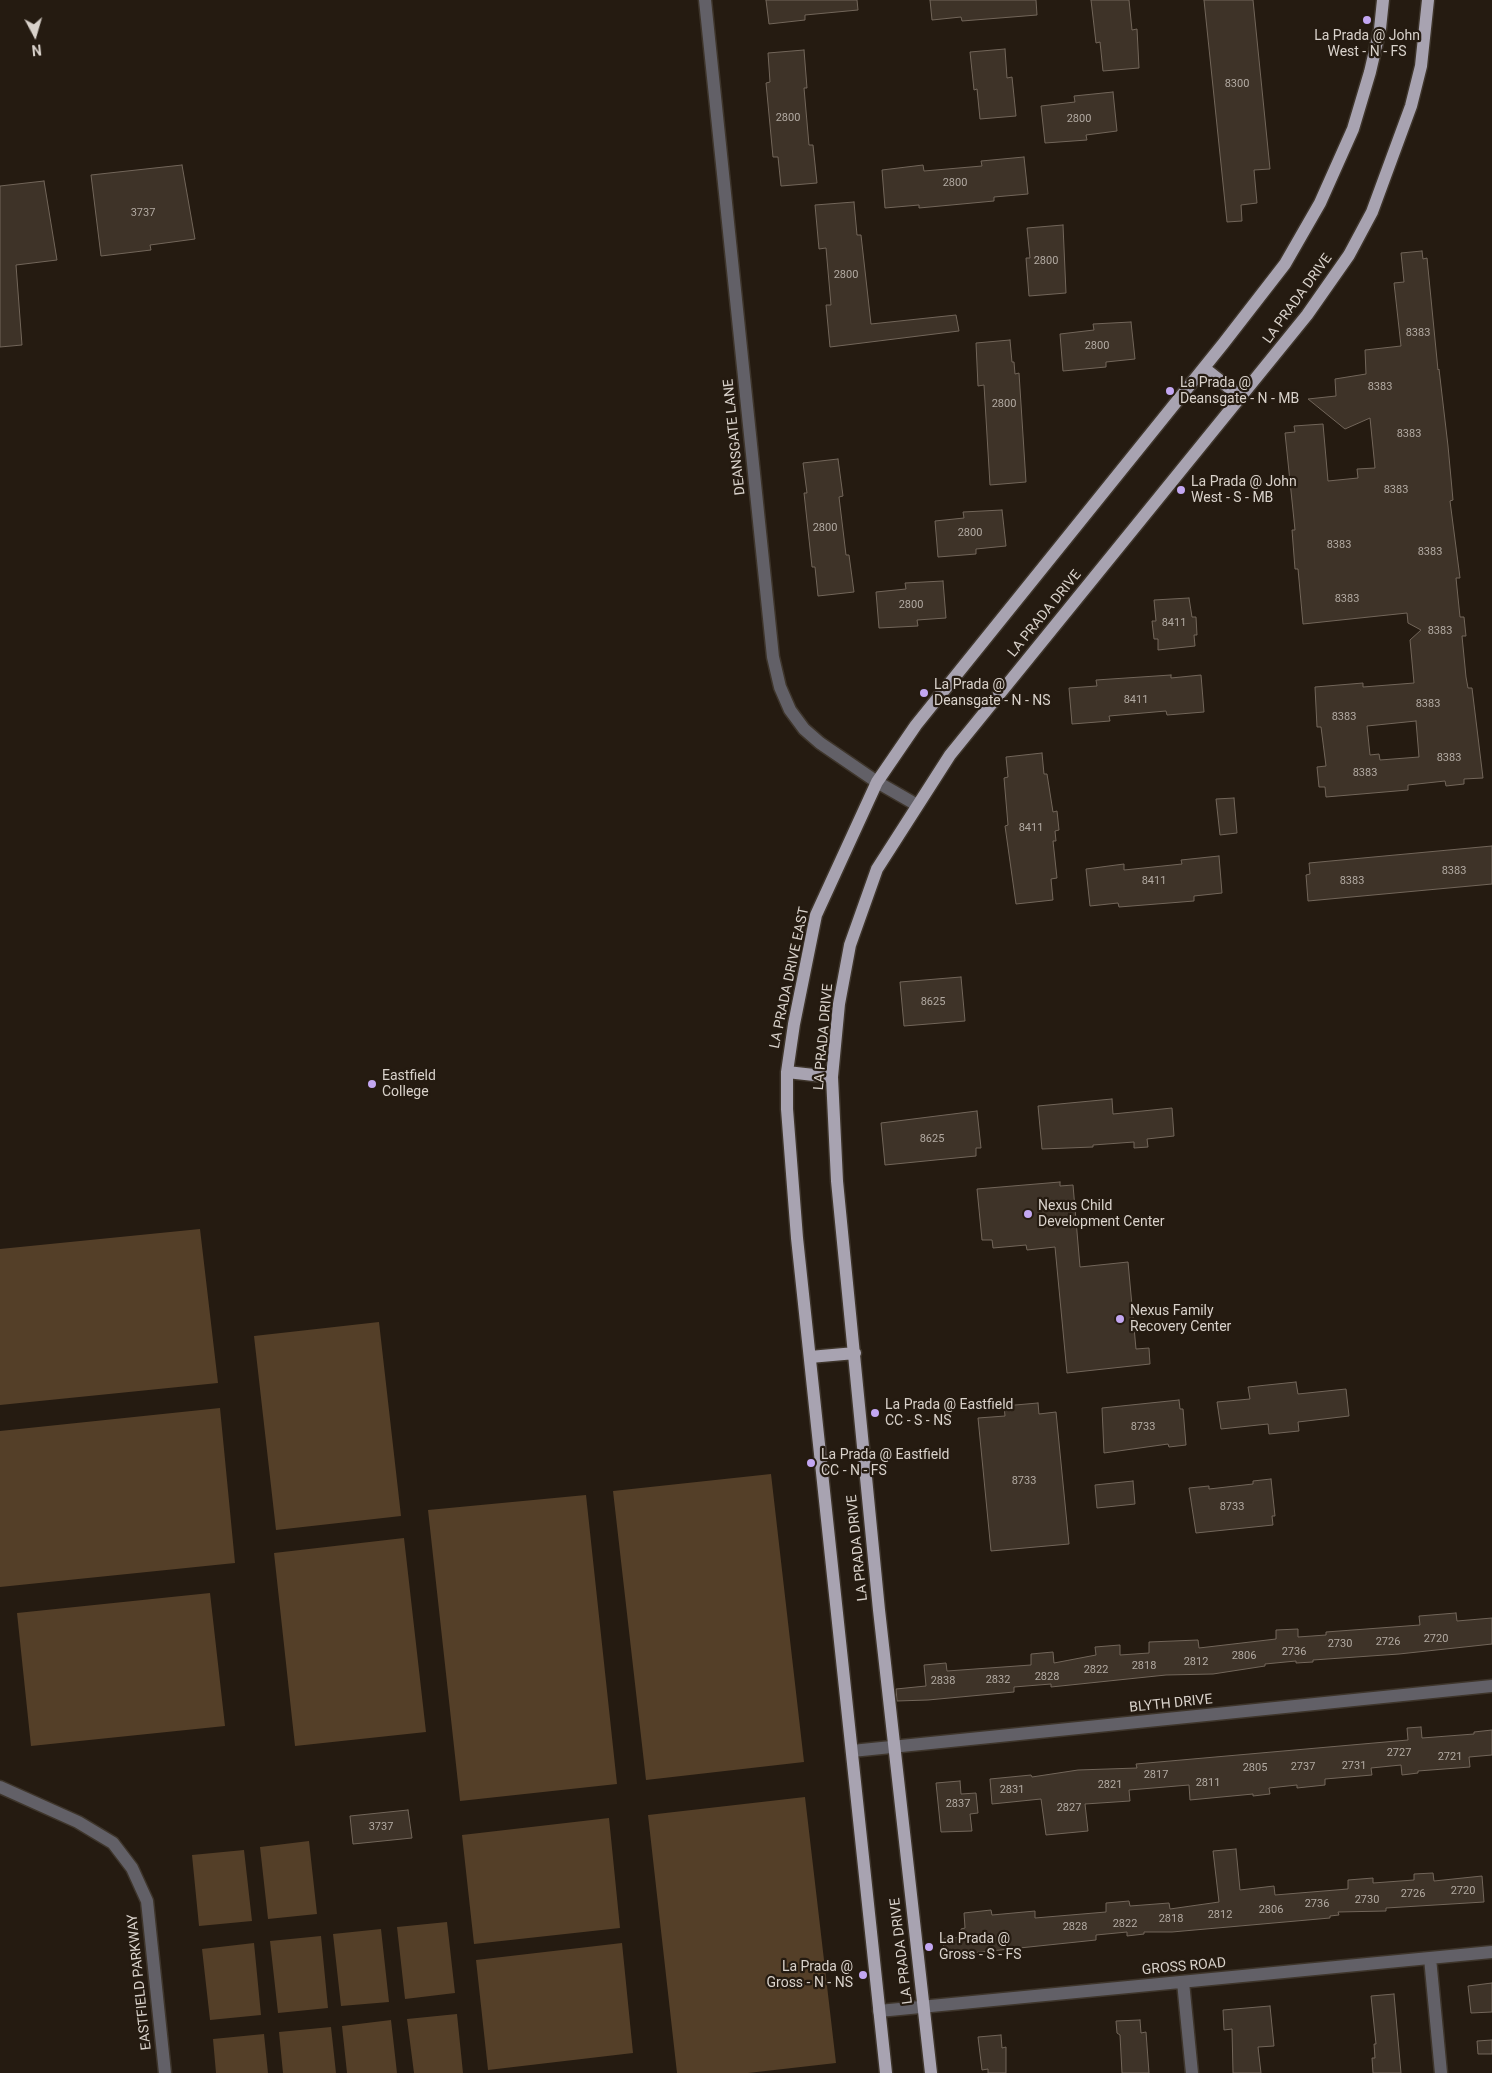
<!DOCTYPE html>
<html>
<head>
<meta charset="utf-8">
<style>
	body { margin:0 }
	#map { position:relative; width:1492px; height:2073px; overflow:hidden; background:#251b11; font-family:Roboto,sans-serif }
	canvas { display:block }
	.north { position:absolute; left:10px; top:10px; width:50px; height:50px; -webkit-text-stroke:4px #251b11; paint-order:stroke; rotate:174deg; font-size:14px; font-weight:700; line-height:20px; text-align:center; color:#d9d2cb }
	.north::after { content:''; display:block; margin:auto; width:18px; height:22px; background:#d9d2cb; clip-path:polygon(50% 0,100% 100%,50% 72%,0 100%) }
</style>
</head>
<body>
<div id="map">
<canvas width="1492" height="2073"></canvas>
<div class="north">N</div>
</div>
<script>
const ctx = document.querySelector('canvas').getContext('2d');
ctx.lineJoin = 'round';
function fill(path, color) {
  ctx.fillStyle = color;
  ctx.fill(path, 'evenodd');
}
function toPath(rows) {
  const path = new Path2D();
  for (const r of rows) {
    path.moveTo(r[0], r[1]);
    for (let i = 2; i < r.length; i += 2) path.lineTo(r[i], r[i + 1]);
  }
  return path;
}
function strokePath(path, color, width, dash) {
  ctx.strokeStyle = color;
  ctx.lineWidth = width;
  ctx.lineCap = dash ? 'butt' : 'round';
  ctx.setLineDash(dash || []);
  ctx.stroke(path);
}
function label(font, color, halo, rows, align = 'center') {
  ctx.font = font + ' Roboto,sans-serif';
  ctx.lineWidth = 4.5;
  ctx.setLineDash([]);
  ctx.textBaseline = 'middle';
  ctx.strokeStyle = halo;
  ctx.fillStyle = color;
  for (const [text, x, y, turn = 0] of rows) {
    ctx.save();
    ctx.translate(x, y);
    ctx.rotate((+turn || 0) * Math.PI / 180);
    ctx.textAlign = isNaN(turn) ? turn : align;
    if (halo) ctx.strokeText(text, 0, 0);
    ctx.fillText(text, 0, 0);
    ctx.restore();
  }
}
fill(toPath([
	[200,1229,218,1383,0,1405,0,1249],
	[379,1322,401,1516,276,1530,254,1336],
	[220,1408,235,1563,0,1587,0,1431],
	[771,1474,804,1762,646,1780,613,1491],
	[586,1495,617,1784,460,1801,428,1510],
	[404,1538,426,1732,295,1746,274,1553],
	[210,1593,225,1726,31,1746,17,1613],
	[805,1797,836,2063,748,2073,677,2073,648,1815],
	[609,1818,620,1928,474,1944,462,1835],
	[309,1841,317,1914,268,1919,260,1847],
	[244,1850,252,1921,199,1926,192,1855],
	[447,1922,455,1993,405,1999,397,1927],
	[381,1929,389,2002,341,2006,333,1934],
	[321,1936,328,2008,278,2013,270,1941],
	[254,1943,261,2015,210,2020,202,1949],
	[622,1943,633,2053,488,2070,476,1960],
	[457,2014,463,2073,414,2073,407,2019],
	[391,2020,397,2073,347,2073,342,2026],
	[331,2027,336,2073,283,2073,279,2032],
	[264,2034,268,2073,216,2073,213,2039]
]), '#543f28');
const building = toPath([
	[766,0,857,0,858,10,805,15,805,20,769,24,766,0],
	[930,0,1036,0,1037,15,962,21,961,17,932,20,930,0],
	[1091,0,1129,0,1132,30,1137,29,1139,68,1103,71,1100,42,1096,43,1091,0],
	[1204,0,1253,0,1270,169,1254,170,1257,203,1241,205,1242,221,1227,222,1204,0],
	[1005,49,1007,78,1012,77,1016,116,980,119,977,89,974,90,970,52,1005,49],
	[804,50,807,88,804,88,809,145,813,145,817,183,781,186,778,157,773,157,766,83,770,82,768,53,804,50],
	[1113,92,1117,131,1086,135,1087,140,1045,143,1041,106,1075,102,1074,96,1113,92],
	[1024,157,1028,194,994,197,994,201,919,208,919,205,885,208,882,170,923,165,924,171,982,166,981,161,1024,157],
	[182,165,195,239,150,245,151,250,101,256,91,175,182,165],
	[44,181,57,260,16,265,22,345,0,347,0,186,44,181],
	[854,202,857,235,861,235,871,324,956,315,959,331,830,347,826,305,831,305,826,248,819,249,815,205,854,202],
	[1063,225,1066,293,1029,296,1026,258,1030,258,1027,228,1063,225],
	[1422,251,1423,259,1427,258,1438,370,1439,369,1448,446,1453,500,1450,501,1460,578,1456,578,1460,617,1464,617,1466,636,1462,636,1466,677,1468,688,1472,688,1483,778,1464,779,1464,784,1446,786,1445,781,1408,785,1408,790,1326,797,1325,787,1319,787,1317,767,1326,766,1321,727,1317,727,1315,687,1363,683,1363,687,1414,683,1410,640,1421,630,1408,623,1407,613,1303,624,1298,569,1295,569,1292,530,1295,530,1285,433,1295,432,1294,426,1323,424,1328,481,1358,478,1357,469,1375,468,1370,418,1345,429,1308,399,1336,396,1335,379,1366,374,1365,350,1401,346,1394,283,1404,282,1401,253,1422,251],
	[1416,721,1419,757,1380,760,1379,754,1370,755,1367,726,1416,721],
	[1131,322,1135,359,1106,362,1106,367,1063,371,1060,334,1094,330,1093,324,1131,322],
	[1010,340,1012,362,1014,362,1015,374,1019,373,1026,482,990,485,984,385,978,386,976,343,1010,340],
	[838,459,843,496,839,497,846,555,849,555,854,592,818,596,815,567,812,567,804,493,807,493,803,463,838,459],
	[1002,510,1006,546,976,549,976,554,938,557,935,521,964,518,963,512,1002,510],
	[943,581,946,618,917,620,918,626,879,628,876,592,906,589,905,583,943,581],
	[1189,598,1192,617,1196,617,1197,635,1194,635,1195,646,1158,650,1158,639,1154,639,1152,621,1156,621,1154,600,1189,598],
	[1171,675,1171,678,1201,675,1204,712,1167,715,1166,711,1109,716,1110,721,1072,724,1069,688,1097,686,1096,680,1171,675],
	[1042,753,1044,774,1047,774,1053,812,1057,811,1059,830,1055,831,1056,841,1053,841,1057,878,1051,879,1053,900,1016,904,1005,826,1008,825,1004,778,1008,777,1006,757,1042,753],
	[1234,798,1237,833,1220,835,1216,799,1234,798],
	[1492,846,1492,884,1308,901,1306,875,1310,874,1309,863,1492,846],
	[1219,856,1222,893,1194,896,1194,901,1119,907,1118,903,1090,906,1086,869,1124,864,1124,870,1182,864,1181,860,1219,856],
	[961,977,965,1021,904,1026,900,982,961,977],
	[1112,1099,1113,1114,1172,1108,1174,1136,1147,1139,1148,1147,1134,1148,1134,1142,1093,1145,1093,1147,1042,1149,1038,1106,1112,1099],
	[977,1111,981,1148,976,1148,976,1156,885,1165,881,1123,977,1111],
	[1060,1182,1060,1186,1073,1185,1080,1267,1128,1262,1136,1349,1149,1348,1150,1364,1067,1373,1055,1247,1027,1250,1026,1245,993,1248,992,1240,982,1240,977,1189,1060,1182],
	[1296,1382,1298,1394,1346,1389,1349,1416,1298,1422,1299,1431,1269,1434,1268,1424,1221,1429,1217,1402,1250,1399,1248,1387,1296,1382],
	[1179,1400,1180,1409,1183,1409,1186,1445,1169,1447,1168,1444,1104,1453,1102,1408,1179,1400],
	[1038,1403,1039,1414,1056,1412,1069,1544,991,1551,978,1418,1005,1416,1004,1406,1038,1403],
	[1271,1479,1275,1516,1272,1516,1273,1525,1196,1533,1189,1488,1209,1486,1209,1489,1253,1484,1253,1481,1271,1479],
	[1133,1481,1135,1504,1097,1508,1095,1485,1133,1481],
	[1456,1613,1457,1621,1492,1618,1492,1644,1399,1654,1313,1660,1313,1662,1296,1663,1296,1661,1265,1664,1265,1666,1213,1674,1166,1675,1051,1687,1051,1684,1014,1687,1014,1692,928,1700,897,1701,896,1689,926,1686,924,1665,946,1663,947,1671,1031,1665,1031,1654,1053,1652,1054,1663,1096,1655,1095,1647,1120,1645,1120,1655,1149,1653,1149,1642,1198,1640,1199,1648,1276,1639,1276,1630,1298,1629,1298,1637,1326,1635,1326,1632,1420,1625,1419,1616,1456,1613],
	[1421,1727,1422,1738,1474,1734,1474,1732,1492,1730,1492,1755,1469,1757,1470,1767,1418,1771,1418,1773,1402,1775,1401,1765,1371,1768,1372,1775,1325,1779,1325,1785,1297,1788,1297,1785,1269,1788,1270,1794,1253,1796,1253,1794,1190,1800,1189,1785,1129,1790,1130,1801,1085,1804,1088,1831,1046,1835,1041,1799,992,1804,990,1779,1031,1775,1032,1777,1078,1770,1137,1768,1136,1764,1408,1740,1407,1728,1421,1727],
	[960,1781,961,1794,976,1793,978,1813,970,1814,972,1831,941,1832,936,1783,960,1781],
	[408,1810,412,1838,353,1844,350,1816,408,1810],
	[1236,1849,1240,1890,1274,1886,1275,1895,1348,1889,1348,1880,1373,1878,1373,1883,1414,1880,1414,1874,1433,1873,1434,1881,1482,1876,1484,1902,1386,1908,1386,1911,1338,1912,1339,1915,1330,1916,1330,1918,1172,1932,1144,1932,1144,1934,1127,1936,1127,1932,1096,1935,1096,1940,962,1954,962,1952,944,1954,943,1939,961,1937,961,1929,965,1928,964,1913,991,1910,992,1915,1035,1911,1035,1918,1106,1912,1106,1903,1129,1901,1130,1906,1169,1903,1170,1909,1219,1902,1213,1851,1236,1849],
	[1492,1983,1492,2012,1471,2013,1468,1986,1492,1983],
	[1394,1994,1401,2073,1373,2073,1372,2058,1375,2058,1374,2044,1376,2044,1371,1996,1394,1994],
	[1270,2006,1274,2046,1258,2047,1261,2073,1233,2073,1232,2029,1224,2030,1223,2010,1270,2006],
	[1140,2020,1141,2033,1146,2032,1149,2073,1122,2073,1120,2035,1117,2033,1116,2021,1140,2020],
	[1001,2035,1002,2048,1006,2047,1006,2073,988,2073,988,2069,982,2070,978,2037,1001,2035],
	[1492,2040,1492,2054,1478,2054,1477,2041,1492,2040]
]);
fill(building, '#3e3328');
strokePath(building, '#72665a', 1);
const minor = toPath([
	[705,0,773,657,780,687,790,710,804,729,820,743,877,782,917,805],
	[852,1751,1492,1686],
	[0,1787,78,1822,113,1843,132,1868,147,1901,165,2073],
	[1430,1958,1441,2073],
	[1183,1982,1192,2073],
	[879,2011,1492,1952]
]);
const major = toPath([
	[1204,368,1241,397],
	[787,1072,832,1077],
	[810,1357,855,1353],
	[886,2073,797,1238,787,1109,787,1072,794,1024,816,915,877,782,916,725,1223,344,1285,264,1320,203,1353,129,1370,72,1380,29,1383,0],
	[931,2073,879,1610,837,1181,832,1077,839,1004,850,945,877,869,950,755,1307,315,1349,255,1372,212,1411,106,1421,66,1428,0]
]);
strokePath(minor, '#3e352b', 15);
strokePath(major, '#3e352b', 15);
strokePath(minor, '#626067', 12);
strokePath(major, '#a8a3b1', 12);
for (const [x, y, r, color] of [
	[1367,20,5,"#c3a7f2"],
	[1170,391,5,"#c3a7f2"],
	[1181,490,5,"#c3a7f2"],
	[924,693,5,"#c3a7f2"],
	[372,1084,5,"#c3a7f2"],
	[1028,1214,5,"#c3a7f2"],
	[1120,1319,5,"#c3a7f2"],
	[875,1413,5,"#c3a7f2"],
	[811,1463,5,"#c3a7f2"],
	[929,1947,5,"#c3a7f2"],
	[863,1975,5,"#c3a7f2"]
]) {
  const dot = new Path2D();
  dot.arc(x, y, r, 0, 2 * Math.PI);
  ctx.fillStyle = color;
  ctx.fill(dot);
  strokePath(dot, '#251b11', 2);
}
label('11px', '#b2aaa2', null, [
	["8300",1237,84],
	["2800",788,118],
	["2800",1079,119],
	["2800",955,183],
	["3737",143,213],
	["2800",1046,261],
	["2800",846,275],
	["8383",1418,333],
	["2800",1097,346],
	["8383",1380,387],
	["2800",1004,404],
	["8383",1409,434],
	["8383",1396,490],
	["2800",825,528],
	["2800",970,533],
	["8383",1339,545],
	["8383",1430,552],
	["8383",1347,599],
	["2800",911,605],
	["8411",1174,623],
	["8383",1440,631],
	["8411",1136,700],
	["8383",1428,704],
	["8383",1344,717],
	["8383",1449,758],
	["8383",1365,773],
	["8411",1031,828],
	["8383",1454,871],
	["8411",1154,881],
	["8383",1352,881],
	["8625",933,1002],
	["8625",932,1139],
	["8733",1143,1427],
	["8733",1024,1481],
	["8733",1232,1507],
	["2720",1436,1639],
	["2726",1388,1642],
	["2730",1340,1644],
	["2736",1294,1652],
	["2806",1244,1656],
	["2812",1196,1662],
	["2818",1144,1666],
	["2822",1096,1670],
	["2828",1047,1677],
	["2832",998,1680],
	["2838",943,1681],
	["2727",1399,1753],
	["2721",1450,1757],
	["2731",1354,1766],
	["2737",1303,1767],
	["2805",1255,1768],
	["2817",1156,1775],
	["2811",1208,1783],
	["2821",1110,1785],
	["2831",1012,1790],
	["2837",958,1804],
	["2827",1069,1808],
	["3737",381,1827],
	["2720",1463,1891],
	["2726",1413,1894],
	["2730",1367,1900],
	["2736",1317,1904],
	["2806",1271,1910],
	["2812",1220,1915],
	["2818",1171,1919],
	["2822",1125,1924],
	["2828",1075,1927]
]);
label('14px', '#d9d2cb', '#251b11', [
	["La Prada @ John",1367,36,"center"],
	["West - N - FS",1367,52,"center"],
	["La Prada @",1180,383],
	["Deansgate - N - MB",1180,399],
	["La Prada @ John",1191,482],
	["West - S - MB",1191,498],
	["La Prada @",934,685],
	["Deansgate - N - NS",934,701],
	["Eastfield",382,1076],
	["College",382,1092],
	["Nexus Child",1038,1206],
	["Development Center",1038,1222],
	["Nexus Family",1130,1311],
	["Recovery Center",1130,1327],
	["La Prada @ Eastfield",885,1405],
	["CC - S - NS",885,1421],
	["La Prada @ Eastfield",821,1455],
	["CC - N - FS",821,1471],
	["La Prada @",939,1939],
	["Gross - S - FS",939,1955],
	["La Prada @",853,1967,"right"],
	["Gross - N - NS",853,1983,"right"]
], 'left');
label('14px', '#d9d2cb', '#251b11', [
	["LA PRADA DRIVE",1298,299,-54],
	["DEANSGATE LANE",735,437,-96],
	["LA PRADA DRIVE",1045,614,-51],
	["LA PRADA DRIVE EAST",790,978,-78],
	["LA PRADA DRIVE",824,1037,-85],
	["LA PRADA DRIVE",858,1548,-96],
	["BLYTH DRIVE",1171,1704,-6],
	["LA PRADA DRIVE",902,1951,-97],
	["GROSS ROAD",1184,1967,-5],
	["EASTFIELD PARKWAY",140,1982,-96]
]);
</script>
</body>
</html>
